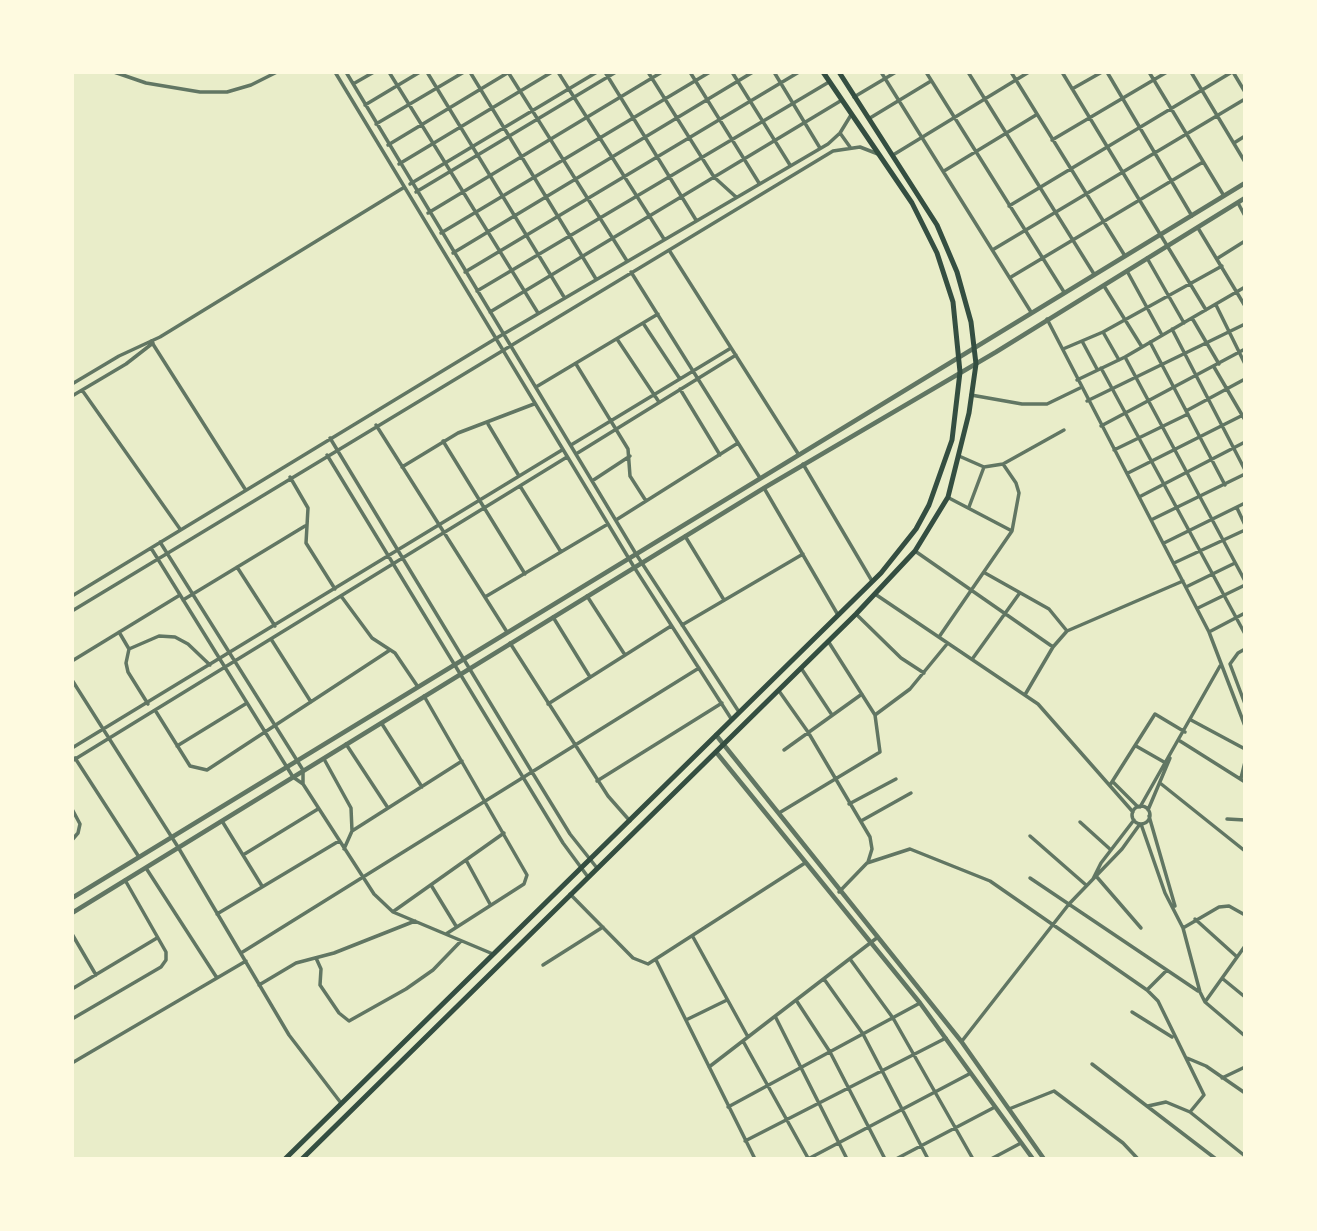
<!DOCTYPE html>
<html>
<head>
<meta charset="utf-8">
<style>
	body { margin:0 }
	#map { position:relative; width:1317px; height:1231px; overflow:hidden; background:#e9edc9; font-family:Jost,sans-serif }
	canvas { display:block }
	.frame { position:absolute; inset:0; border:74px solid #fefae0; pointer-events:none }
</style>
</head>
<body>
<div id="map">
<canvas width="1317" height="1231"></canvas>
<div class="frame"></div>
</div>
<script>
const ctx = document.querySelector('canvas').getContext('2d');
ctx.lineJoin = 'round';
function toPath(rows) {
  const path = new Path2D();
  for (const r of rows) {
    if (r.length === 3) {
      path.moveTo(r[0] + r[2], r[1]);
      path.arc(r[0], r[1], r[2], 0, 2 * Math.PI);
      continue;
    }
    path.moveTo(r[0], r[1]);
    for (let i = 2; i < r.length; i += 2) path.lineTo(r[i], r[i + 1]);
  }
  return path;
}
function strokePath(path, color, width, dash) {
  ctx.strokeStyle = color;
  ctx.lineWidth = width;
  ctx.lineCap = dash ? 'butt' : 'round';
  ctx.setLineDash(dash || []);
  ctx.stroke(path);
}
strokePath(toPath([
	[114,72,146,83,200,92,227,92,251,85,277,72],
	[335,72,634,567,732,720],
	[346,72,636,554,739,712],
	[389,72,538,313],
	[427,72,564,297],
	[470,72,596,279],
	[508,72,627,261],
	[558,72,664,239],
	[605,72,696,220],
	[648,72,714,177,736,197],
	[690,72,759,183],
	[732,72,790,165],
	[774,72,820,148],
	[881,72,1031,312],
	[926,72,1064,292],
	[968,72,1094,274],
	[1011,72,1125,256],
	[1062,72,1206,310],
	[1107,72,1192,216],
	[1149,72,1224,196],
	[1191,72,1245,162],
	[1233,72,1245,92],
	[353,84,374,72],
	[1072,89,1102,72],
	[854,97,896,72],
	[365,105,420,72],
	[870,118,931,81],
	[376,124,464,72],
	[840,133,850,147],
	[1052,140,1167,72],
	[1234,143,1245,136],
	[388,145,509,72],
	[893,155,1029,72],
	[399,164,552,72],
	[944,171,1036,115],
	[410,184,597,72],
	[416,192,616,72],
	[1238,203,1245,216],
	[1009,206,1232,72],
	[428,213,662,72],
	[1198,228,1245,306],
	[441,233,710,72],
	[994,249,1245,99],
	[669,250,799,455],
	[453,253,753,72],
	[1147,258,1184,323],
	[1218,258,1245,241],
	[1127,271,1162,335],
	[465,272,799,72],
	[631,272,760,478],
	[1011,277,1203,162],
	[1104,286,1142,347],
	[477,291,829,82],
	[1216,305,1245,364],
	[490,312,842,100],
	[1192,318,1219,364],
	[1047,319,1209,632,1245,726],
	[643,323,680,379],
	[1172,329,1245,470],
	[1103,332,1119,360],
	[617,339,659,402],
	[151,341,245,489],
	[1082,341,1097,369],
	[1150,342,1225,485],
	[1063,349,1103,332,1222,266],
	[1125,357,1245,581],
	[576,364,628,449,630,476,646,501],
	[1214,367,1245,420],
	[1101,368,1245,634],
	[1077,380,1125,357,1245,287],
	[72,384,119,356,160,337,403,188],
	[536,387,658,314],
	[680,389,720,455],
	[82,390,180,529],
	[971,395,1022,404,1047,404,1080,388],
	[72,396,126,364,153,343],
	[1087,401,1245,324],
	[1186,411,1245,379],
	[488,424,519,476],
	[376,425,507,632],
	[1101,426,1245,349],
	[330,438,532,772,570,834,597,868],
	[443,441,525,574],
	[571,445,731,348],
	[1114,450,1188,414],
	[576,454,736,355],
	[327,455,563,843,588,877],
	[959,456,984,467,1003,464,1064,430],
	[803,464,872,581],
	[402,467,458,433,534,404],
	[1128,473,1245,414],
	[290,477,308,508,306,543,335,589],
	[592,481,630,456],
	[520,486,561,552],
	[764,488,838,615],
	[1141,496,1245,442],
	[949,498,1012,531],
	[969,507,984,467],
	[1237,508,1245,525],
	[1153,519,1245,474],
	[616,520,738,443],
	[685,536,724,600],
	[160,542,303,770,303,784],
	[1164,543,1245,503],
	[151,548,293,777,303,784,374,894,393,912,493,954],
	[915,551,1053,647],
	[1174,563,1245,530],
	[237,567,275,626],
	[985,573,1049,609,1067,631],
	[1186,587,1235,563],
	[875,594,1038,704,1133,812],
	[72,596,495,339,828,144,840,133,851,115],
	[341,596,372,638,395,653,418,687],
	[587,596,625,655],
	[485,597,608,524],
	[183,600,305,526],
	[1198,608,1245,585],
	[72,611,833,151,860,147,878,154],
	[856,614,901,658,924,673],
	[553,617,590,677],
	[682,625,803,554],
	[119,632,129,649,126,663,128,672,148,704],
	[1209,632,1245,613],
	[939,637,1012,531,1019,493,1016,483,1003,464],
	[271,639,311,702],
	[510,643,608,796,630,821],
	[129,649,159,636,175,637,188,644,210,665],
	[1245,649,1238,653,1230,664,1245,704],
	[973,658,1019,594],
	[72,661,180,595],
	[801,668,832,715],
	[72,680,178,847,289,1035,341,1103],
	[779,691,808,732,870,837,872,849,868,862],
	[1026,693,1053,647,1067,631,1183,581],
	[424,696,527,875,524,884,446,934],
	[548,704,671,626],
	[155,710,190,766,207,770,390,650],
	[875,715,910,689,947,644],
	[1191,720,1245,749],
	[382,724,422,787],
	[1180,741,1245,782],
	[346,744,388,808],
	[177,746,247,703],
	[1136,746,1164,762],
	[72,748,562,450],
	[784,750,862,694],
	[75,758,139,857],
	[324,759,351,808,352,831,344,849],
	[72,761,567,457],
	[1241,778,1245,762],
	[597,781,722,703],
	[1113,782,1138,807],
	[1160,783,1245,851],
	[1110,785,1155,714,1185,732],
	[849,804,896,779],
	[1141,815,9],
	[1140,807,1220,666],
	[72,809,80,824,78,833,72,840],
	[1148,810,1170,758],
	[779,813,880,752,875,715,828,641],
	[1149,816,1175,906],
	[1227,819,1245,820],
	[222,821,262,886],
	[861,821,911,793],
	[1080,822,1111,850],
	[1141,824,1165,893,1183,928,1200,992,1205,1002,1245,1036],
	[352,831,462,761],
	[1030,836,1086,885],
	[243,855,318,809],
	[466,860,490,904],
	[146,868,217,978],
	[1096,876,1141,928],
	[1030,878,1198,991],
	[1093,879,1101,863,1134,820],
	[431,885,456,926],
	[839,892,867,863,910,849,990,881,1147,990,1158,1001,1204,1095,1190,1112],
	[570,894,633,958,648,964,805,863],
	[394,911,504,833],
	[217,914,339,841],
	[1195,919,1236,956],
	[1183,928,1219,907,1229,906,1245,915],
	[72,934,96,975],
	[693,937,748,1037],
	[241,953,699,668],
	[316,958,321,969,320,985,339,1013,349,1021,406,989,433,970,460,942],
	[850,959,893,1018,973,1159],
	[656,960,755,1159],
	[543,965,603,927],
	[824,979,863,1034,928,1159],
	[1223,979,1245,997],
	[259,985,296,963,334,953,415,921],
	[72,989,157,938],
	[1147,990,1167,970],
	[796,1000,830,1052,885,1159],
	[1205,1002,1245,946],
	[1132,1012,1172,1037],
	[775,1016,847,1159],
	[72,1019,161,967,166,960,166,952,125,880],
	[686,1020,727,1000],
	[743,1041,808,1158],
	[962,1041,1069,904,1122,849,1140,824],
	[1187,1058,1206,1066,1245,1093],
	[72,1063,246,961],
	[1092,1064,1216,1159],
	[709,1067,878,937],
	[1222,1078,1245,1067],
	[1148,1106,1166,1102,1190,1112,1245,1156],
	[728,1107,920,1003],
	[1009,1109,1054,1091,1123,1143,1138,1159],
	[745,1141,946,1038],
	[808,1159,971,1073],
	[896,1159,995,1107],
	[991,1159,1021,1143]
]), '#617663', 3.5);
strokePath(toPath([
	[716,735,961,1041,1044,1159],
	[716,752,920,1003,1033,1159],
	[72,898,1245,183],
	[72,913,764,488,996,352,1245,198]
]), '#617663', 4.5);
strokePath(toPath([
	[285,1159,881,573,916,529,929,505,952,440,960,372,953,302,937,253,912,203,823,72],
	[302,1159,856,614,915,551,948,497,969,413,976,364,971,322,957,272,937,225,839,72]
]), '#344e41', 5);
</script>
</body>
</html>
